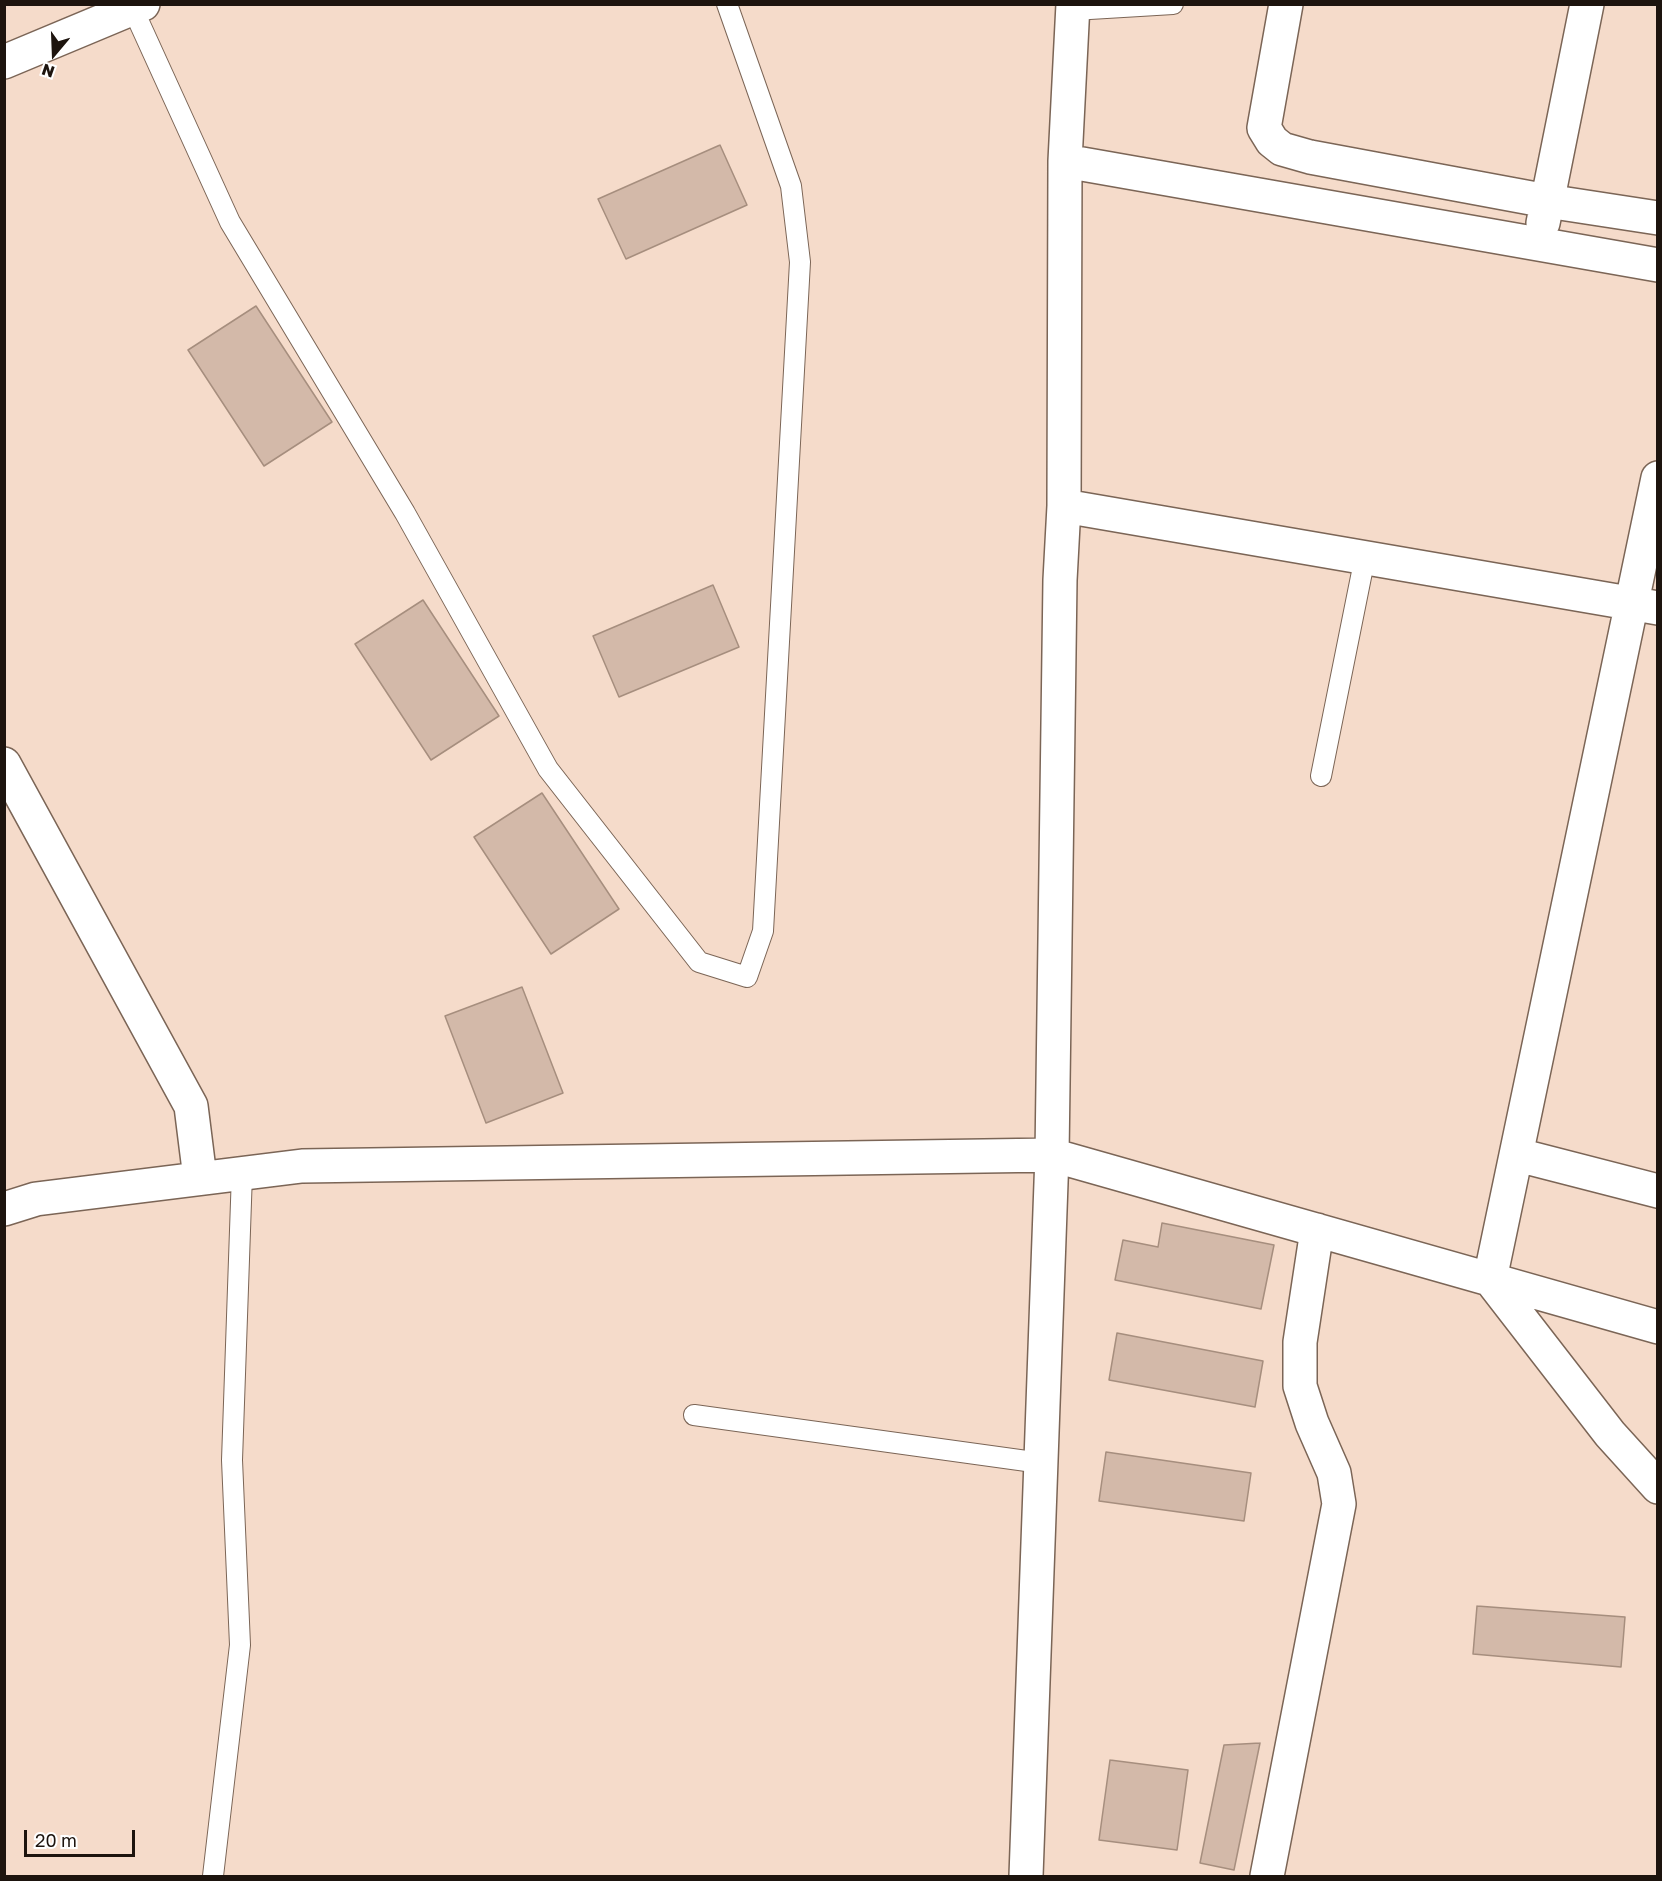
<!DOCTYPE html>
<html>
<head>
<meta charset="utf-8">
<style>
	body { margin:0 }
	#map { position:relative; width:1662px; height:1881px; overflow:hidden; background:#f5dbca; font-family:"Golos Text",sans-serif }
	canvas { display:block }
	.frame { position:absolute; inset:0; border:6px solid #1d140e; pointer-events:none }
	.north { position:absolute; left:24px; top:24px; width:60px; height:60px; -webkit-text-stroke:4px #fff; paint-order:stroke; rotate:199deg; font-size:16px; font-weight:700; line-height:24px; text-align:center; color:#1d140e }
	.north::after { content:''; display:block; margin:auto; width:21px; height:27px; background:#1d140e; clip-path:polygon(50% 0,100% 100%,50% 72%,0 100%) }
	.scale { position:absolute; left:24px; top:1830px; width:111px; height:27px; box-sizing:border-box; border:3px solid #1d140e; border-top:0; padding-left:8px; font-size:18px; line-height:21px; white-space:nowrap; color:#1d140e; -webkit-text-stroke:4px #fff; paint-order:stroke }
</style>
</head>
<body>
<div id="map">
<canvas width="1662" height="1881"></canvas>
<div class="frame"></div>
<div class="north">N</div>
<div class="scale">20 m</div>
</div>
<script>
const ctx = document.querySelector('canvas').getContext('2d');
ctx.lineJoin = 'round';
function fill(path, color) {
  ctx.fillStyle = color;
  ctx.fill(path, 'evenodd');
}
function toPath(rows) {
  const path = new Path2D();
  for (const r of rows) {
    path.moveTo(r[0], r[1]);
    for (let i = 2; i < r.length; i += 2) path.lineTo(r[i], r[i + 1]);
  }
  return path;
}
function strokePath(path, color, width, dash) {
  ctx.strokeStyle = color;
  ctx.lineWidth = width;
  ctx.lineCap = dash ? 'butt' : 'round';
  ctx.setLineDash(dash || []);
  ctx.stroke(path);
}
const building = toPath([
	[720,145,747,205,626,259,598,199,720,145],
	[256,306,332,422,264,466,188,350,256,306],
	[713,585,739,647,619,697,593,636,713,585],
	[423,600,499,716,431,760,355,644,423,600],
	[542,793,619,909,551,954,474,837,542,793],
	[522,987,563,1093,486,1123,445,1016,522,987],
	[1162,1223,1274,1245,1261,1309,1115,1280,1123,1240,1158,1247,1162,1223],
	[1117,1333,1263,1361,1255,1407,1109,1380,1117,1333],
	[1106,1452,1251,1473,1244,1521,1099,1501,1106,1452],
	[1477,1606,1625,1617,1621,1667,1473,1654,1477,1606],
	[1260,1743,1234,1870,1200,1863,1224,1745,1260,1743],
	[1110,1760,1188,1770,1177,1850,1099,1840,1110,1760]
]);
fill(building, '#d3b9a9');
strokePath(building, '#a68e7e', 1.5);
const service = toPath([
	[133,9,230,222,405,513,548,769,699,962,747,977,763,931,800,262,791,186,727,4],
	[1073,10,1173,4],
	[1321,776,1365,557],
	[694,1415,1041,1463],
	[213,1876,240,1645,232,1460,242,1173]
]);
const minor = toPath([
	[1286,4,1264,128,1272,141,1282,149,1310,157,1547,201,1658,218],
	[1065,161,1658,265],
	[1543,223,1587,4],
	[1658,478,1490,1279,1610,1434,1658,1487],
	[1064,506,1658,608],
	[4,764,191,1106,200,1178],
	[1518,1155,1658,1191],
	[4,1209,36,1199,302,1166,1052,1155,1658,1327],
	[1026,1876,1052,1155,1060,580,1064,506,1065,161,1073,4],
	[1267,1876,1339,1504,1334,1473,1312,1423,1300,1386,1300,1342,1317,1230]
]);
const tertiary = toPath([
	[4,62,143,4]
]);
strokePath(service, '#7b6556', 22);
strokePath(minor, '#7b6556', 36);
strokePath(tertiary, '#7b6556', 36);
strokePath(service, '#fff', 20);
strokePath(minor, '#fff', 33);
strokePath(tertiary, '#fff', 33);
</script>
</body>
</html>
